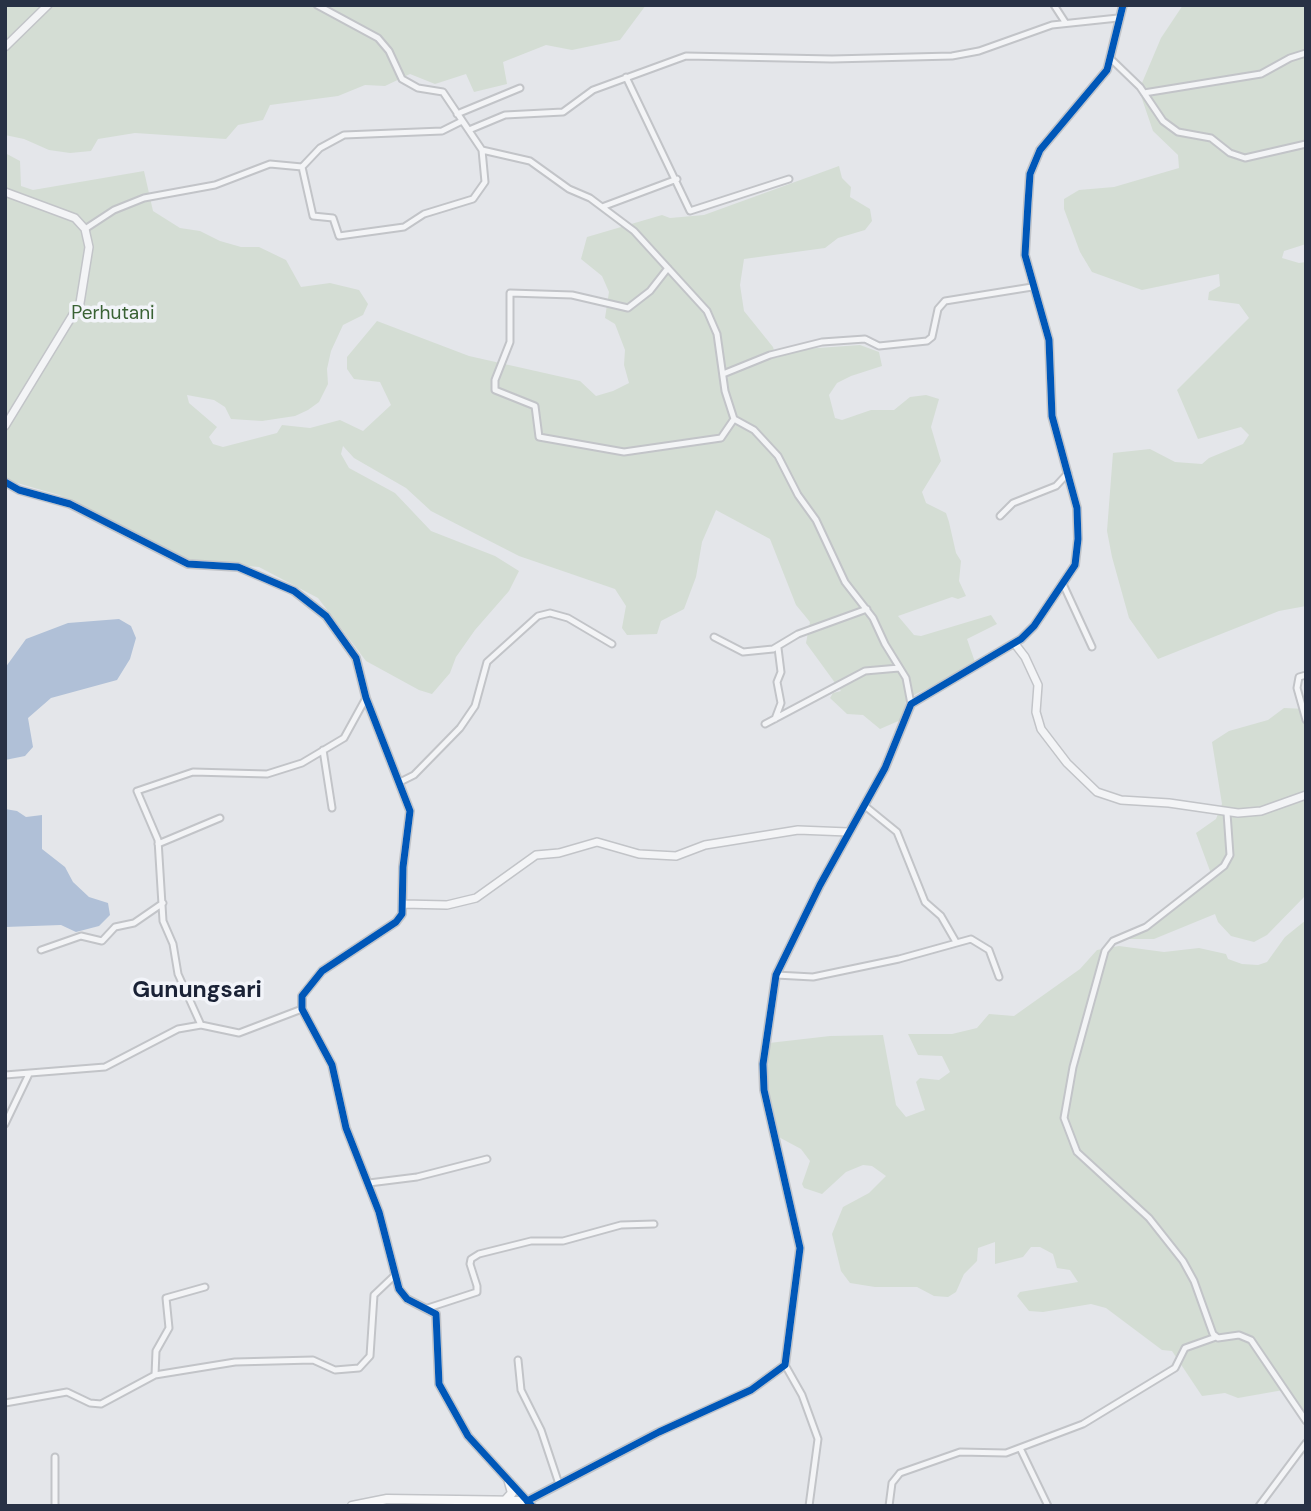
<!DOCTYPE html>
<html>
<head>
<meta charset="utf-8">
<style>
	body { margin:0 }
	#map { position:relative; width:1311px; height:1511px; overflow:hidden; background:#e4e6ea; font-family:"DM Sans",sans-serif }
	canvas { display:block }
	.frame { position:absolute; inset:0; border:7px solid #283145; pointer-events:none }
</style>
</head>
<body>
<div id="map">
<canvas width="1311" height="1511"></canvas>
<div class="frame"></div>
</div>
<script>
const ctx = document.querySelector('canvas').getContext('2d');
ctx.lineJoin = 'round';
function fill(path, color) {
  ctx.fillStyle = color;
  ctx.fill(path, 'evenodd');
}
function toPath(rows) {
  const path = new Path2D();
  for (const r of rows) {
    path.moveTo(r[0], r[1]);
    for (let i = 2; i < r.length; i += 2) path.lineTo(r[i], r[i + 1]);
  }
  return path;
}
function strokePath(path, color, width, dash) {
  ctx.strokeStyle = color;
  ctx.lineWidth = width;
  ctx.lineCap = dash ? 'butt' : 'round';
  ctx.setLineDash(dash || []);
  ctx.stroke(path);
}
function label(font, color, halo, rows, align = 'center') {
  ctx.font = font + ' "DM Sans",sans-serif';
  ctx.lineWidth = 7;
  ctx.setLineDash([]);
  ctx.textBaseline = 'middle';
  ctx.strokeStyle = halo;
  ctx.fillStyle = color;
  for (const [text, x, y, turn = 0] of rows) {
    ctx.save();
    ctx.translate(x, y);
    ctx.rotate((+turn || 0) * Math.PI / 180);
    ctx.textAlign = isNaN(turn) ? turn : align;
    if (halo) ctx.strokeText(text, 0, 0);
    ctx.fillText(text, 0, 0);
    ctx.restore();
  }
}
fill(toPath([
	[5,5,646,5,620,40,572,50,546,45,503,62,507,84,474,92,466,74,435,84,410,74,385,86,365,85,338,96,270,105,263,120,238,125,226,139,135,133,98,139,91,151,70,153,49,150,24,139,5,135],
	[1183,5,1306,5,1306,244,1284,251,1282,258,1299,263,1306,262,1306,606,1279,611,1158,659,1129,618,1112,557,1107,531,1113,453,1150,449,1175,462,1202,464,1209,458,1243,444,1249,435,1241,427,1198,439,1177,390,1249,318,1239,304,1208,300,1209,292,1220,286,1219,274,1142,290,1092,272,1080,252,1064,209,1064,199,1079,190,1114,187,1179,168,1178,155,1153,131,1139,90,1161,38],
	[5,153,20,161,21,186,33,190,144,171,153,211,180,228,200,231,220,241,241,247,259,247,286,260,301,287,330,283,359,290,368,304,363,315,343,325,331,351,327,369,328,384,319,402,308,410,295,416,262,421,231,419,225,407,214,400,187,395,189,403,217,427,209,437,213,444,223,447,277,433,282,425,310,428,340,420,363,431,391,405,380,382,354,379,347,369,347,357,377,321,469,356,580,381,596,396,613,391,629,383,624,365,625,350,615,324,605,318,609,292,602,276,581,259,587,237,662,215,670,218,704,215,839,166,842,178,851,187,850,197,870,209,872,221,865,230,838,238,825,248,744,259,740,285,744,311,773,347,776,358,804,349,860,345,879,352,882,366,851,376,837,383,829,395,835,418,842,420,871,410,894,410,910,397,926,395,939,399,931,427,941,461,922,492,926,503,946,513,949,522,956,553,961,561,959,581,966,596,958,599,952,597,898,616,914,635,921,636,991,615,997,624,967,639,976,665,916,694,906,701,903,719,880,729,863,715,847,714,830,698,833,693,841,691,806,643,810,622,796,605,770,539,716,510,702,542,696,577,684,609,661,621,657,634,627,635,622,628,626,606,615,589,519,556,431,511,406,488,354,458,343,446,341,454,349,468,395,493,431,531,495,556,519,571,509,591,475,630,456,657,450,673,432,694,419,690,366,661,318,598,259,567,189,561,59,495,10,481,5,476],
	[1284,708,1306,709,1306,895,1267,935,1254,942,1231,936,1218,922,1215,914,1154,939,1122,939,1145,931,1213,879,1196,833,1216,819,1222,804,1212,742,1229,731,1268,720],
	[1306,920,1306,1417,1289,1389,1238,1398,1225,1393,1202,1396,1172,1351,1162,1350,1106,1308,1091,1304,1043,1312,1029,1311,1017,1296,1020,1292,1078,1282,1070,1270,1057,1268,1053,1254,1040,1247,1031,1247,1023,1257,995,1264,995,1242,978,1248,977,1261,964,1274,956,1292,948,1297,934,1296,917,1287,875,1287,850,1283,841,1271,832,1234,843,1207,869,1193,886,1176,872,1166,863,1165,846,1172,822,1194,804,1188,802,1184,810,1161,801,1149,775,1135,767,1095,769,1043,830,1036,883,1035,896,1105,906,1117,925,1110,916,1082,920,1078,939,1080,950,1072,942,1056,918,1055,908,1034,952,1034,977,1028,989,1014,1014,1016,1080,969,1097,950,1119,946,1164,952,1199,948,1226,954,1228,959,1242,964,1258,965,1267,962,1285,937]
]), '#d4ddd4');
fill(toPath([
	[119,619,131,626,136,638,130,659,117,680,51,698,28,718,33,747,25,756,5,760,5,668,26,639,68,623],
	[5,809,17,811,26,817,42,815,42,849,65,867,73,882,89,897,108,903,110,915,99,926,76,932,61,925,5,927]
]), '#b0c0d7');
const minor = toPath([
	[317,5,378,38,389,51,402,79,418,88,443,92,482,150,530,161,569,189,590,198,634,231,707,311,717,334,725,391,734,419,754,430,778,456,798,495,816,520,845,582,873,618,885,644,906,678,911,704],
	[1054,5,1065,22],
	[1111,59,1140,87,1163,121,1178,132,1211,138,1230,153,1245,158,1306,144],
	[626,77,690,211,789,179],
	[1144,93,1261,74,1290,58,1306,53],
	[457,114,520,88],
	[469,130,505,115,563,112,593,90,686,56,832,59,952,56,979,51,1052,25,1118,18],
	[302,167,313,216,333,218,339,236,404,227,424,214,473,199,485,182,482,150],
	[602,207,677,179],
	[85,229,114,210,144,198,215,185,270,164,302,167,320,148,344,135,442,131,462,121],
	[668,268,650,291,628,308,572,295,510,293,510,342,495,380,495,390,535,406,539,437,624,452,721,438,734,419],
	[723,374,770,355,822,342,865,339,879,346,927,341,932,337,938,309,945,301,1032,287],
	[1000,516,1013,503,1056,486,1068,473],
	[1063,584,1092,647],
	[714,637,743,652,773,649,798,634,867,609],
	[1306,675,1299,677,1297,688,1306,720],
	[775,719,781,703,777,682,781,672,778,648],
	[765,724,865,671,899,668],
	[323,750,332,808],
	[400,782,414,775,460,728,475,706,487,662,538,616,550,613,568,618,612,644],
	[865,806,897,832,925,902,941,916,956,942],
	[1227,813,1230,855,1224,866,1146,927,1113,941,1105,951,1073,1067,1064,1118,1077,1152,1149,1218,1183,1261,1194,1281,1213,1334,1218,1338,1239,1335,1251,1340,1306,1421],
	[158,844,220,818],
	[41,950,81,936,102,941,115,927,134,923,163,903],
	[776,975,813,977,899,959,971,939,989,950,999,977],
	[201,1025,178,974,173,944,163,921,158,840,137,791,193,772,267,774,302,763,344,738,366,698],
	[5,1075,105,1067,178,1029,201,1025,239,1033,302,1009],
	[5,1124,29,1074],
	[369,1183,417,1177,487,1159],
	[428,1308,477,1292,477,1286,470,1264,471,1259,479,1254,531,1241,563,1241,621,1225,654,1224],
	[518,1360,521,1390,541,1430,559,1484],
	[785,1365,802,1395,818,1439,809,1506],
	[155,1375,156,1351,169,1328,166,1298,205,1287],
	[5,1403,67,1392,90,1403,101,1404,155,1375,235,1362,313,1360,335,1370,359,1368,370,1356,374,1295,394,1276],
	[1020,1448,1048,1506],
	[55,1457,55,1506],
	[889,1506,892,1483,900,1473,960,1452,1006,1453,1083,1424,1175,1368,1185,1348,1216,1337],
	[1259,1506,1306,1443]
]);
const tertiary = toPath([
	[5,47,48,5],
	[5,192,75,218,85,229,89,247,80,303,5,426],
	[5,482,19,490,70,504,188,564,238,567,294,591,326,616,356,658,366,698,410,811,403,867,402,914,396,922,322,971,302,996,302,1009,332,1065,346,1128,379,1212,399,1289,407,1299,436,1314,439,1384,468,1436,532,1506],
	[1015,644,1025,657,1038,685,1036,712,1041,729,1067,763,1097,792,1121,800,1169,803,1238,813,1261,811,1306,795],
	[403,904,447,905,476,898,536,855,559,853,597,842,639,854,676,856,705,845,798,830,848,832],
	[527,1501,659,1432,751,1390,785,1365,800,1248,764,1090,763,1064,776,975,820,885,885,768,911,704,1021,639,1034,626,1075,565,1078,539,1077,508,1052,416,1049,340,1025,255,1028,203,1030,174,1040,150,1107,70,1123,5]
]);
const secondary = toPath([
	[503,1503,512,1493,509,1482],
	[352,1506,387,1499,527,1501]
]);
strokePath(minor, '#c2c4c8', 9);
strokePath(tertiary, '#c2c4c8', 10);
strokePath(secondary, '#c2c4c8', 11);
strokePath(minor, '#f3f4f6', 5);
strokePath(tertiary, '#f3f4f6', 7);
strokePath(secondary, '#f7f7f8', 8);
strokePath(toPath([
	[5,482,19,490,70,504,188,564,238,567,294,591,326,616,356,658,366,698,410,811,403,867,402,914,396,922,322,971,302,996,302,1009,332,1065,346,1128,379,1212,399,1289,407,1299,436,1314,439,1384,468,1436,532,1506],
	[527,1501,659,1432,751,1390,785,1365,800,1248,764,1090,763,1064,776,975,820,885,885,768,911,704,1021,639,1034,626,1075,565,1078,539,1077,508,1052,416,1049,340,1025,255,1028,203,1030,174,1040,150,1107,70,1123,5]
]), '#0057b8', 7);
label('19px', '#396234', '#f2f4f9', [
	["Perhutani",113,314]
]);
label('bold 23px', '#1a2236', '#f2f4f9', [
	["Gunungsari",197,991]
]);
</script>
</body>
</html>
